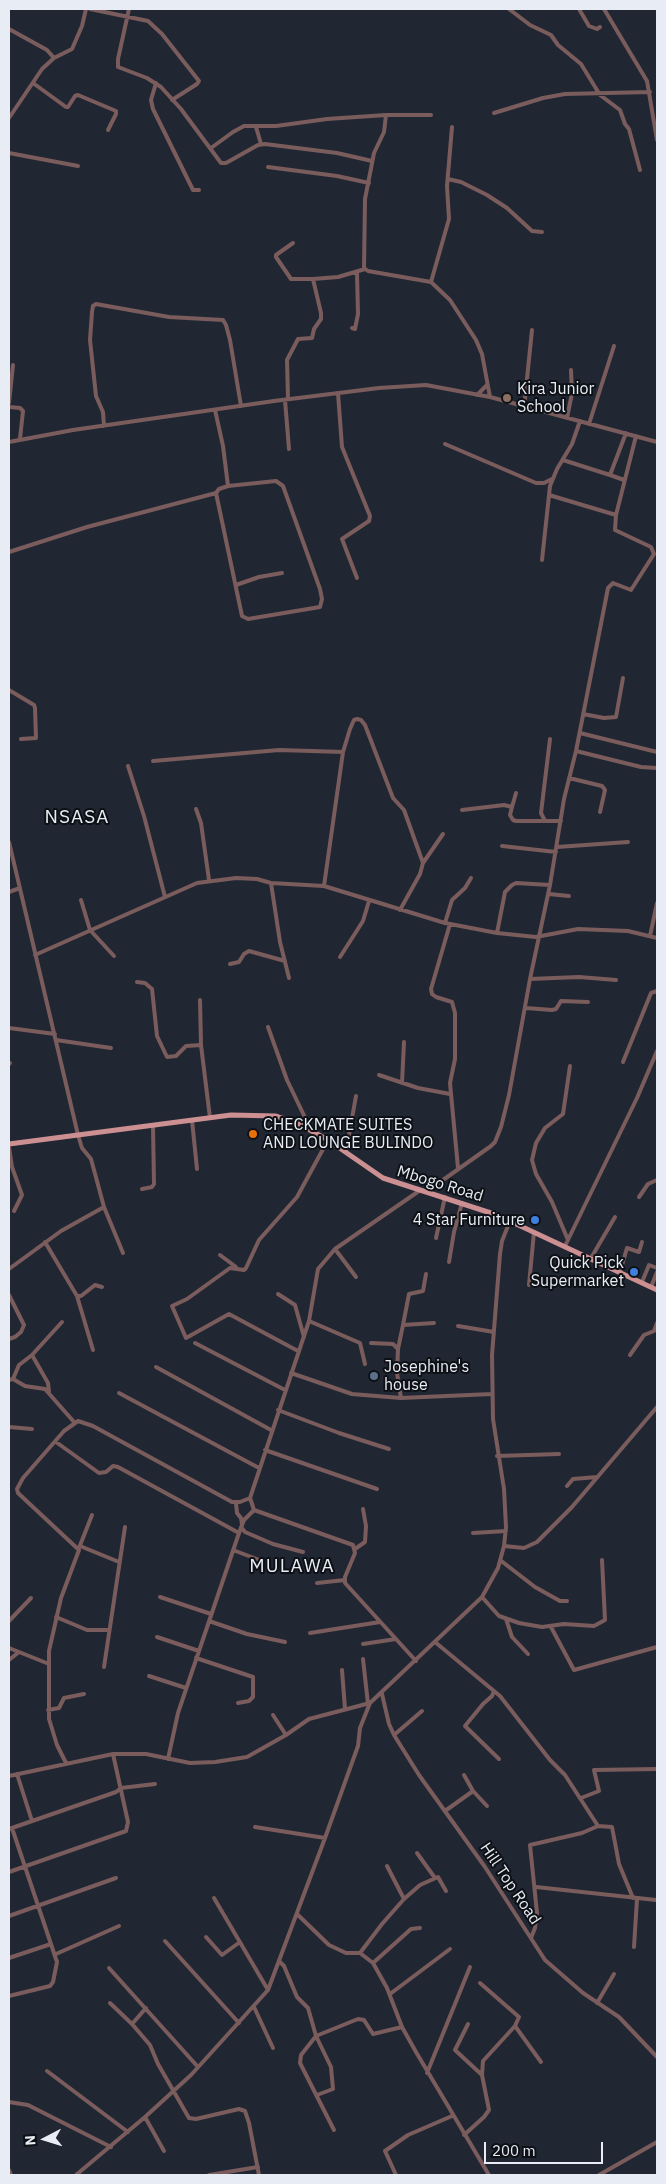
<!DOCTYPE html>
<html>
<head>
<meta charset="utf-8">
<style>
	body { margin:0 }
	#map { position:relative; width:666px; height:2184px; overflow:hidden; background:#212732; font-family:"IBM Plex Sans",sans-serif }
	canvas { display:block }
	.frame { position:absolute; inset:0; border:10px solid #e8ecf4; pointer-events:none }
	.north { position:absolute; left:20px; top:2114px; width:50px; height:50px; -webkit-text-stroke:4px #0d1015; paint-order:stroke; rotate:265deg; font-size:14px; font-weight:700; line-height:20px; text-align:center; color:#e8ecf4 }
	.north::after { content:''; display:block; margin:auto; width:18px; height:22px; background:#e8ecf4; clip-path:polygon(50% 0,100% 100%,50% 72%,0 100%) }
	.scale { position:absolute; left:484px; top:2142px; width:119px; height:22px; box-sizing:border-box; border:2px solid #e8ecf4; border-top:0; padding-left:6px; font-size:15px; line-height:18px; white-space:nowrap; color:#e8ecf4; -webkit-text-stroke:4px #0d1015; paint-order:stroke }
</style>
</head>
<body>
<div id="map">
<canvas width="666" height="2184"></canvas>
<div class="frame"></div>
<div class="north">N</div>
<div class="scale">200 m</div>
</div>
<script>
const ctx = document.querySelector('canvas').getContext('2d');
ctx.lineJoin = 'round';
function toPath(rows) {
  const path = new Path2D();
  for (const r of rows) {
    path.moveTo(r[0], r[1]);
    for (let i = 2; i < r.length; i += 2) path.lineTo(r[i], r[i + 1]);
  }
  return path;
}
function strokePath(path, color, width, dash) {
  ctx.strokeStyle = color;
  ctx.lineWidth = width;
  ctx.lineCap = dash ? 'butt' : 'round';
  ctx.setLineDash(dash || []);
  ctx.stroke(path);
}
function label(font, color, halo, rows, align = 'center') {
  ctx.font = font + ' "IBM Plex Sans",sans-serif';
  ctx.lineWidth = 4;
  ctx.setLineDash([]);
  ctx.textBaseline = 'middle';
  ctx.strokeStyle = halo;
  ctx.fillStyle = color;
  for (const [text, x, y, turn = 0] of rows) {
    ctx.save();
    ctx.translate(x, y);
    ctx.rotate((+turn || 0) * Math.PI / 180);
    ctx.textAlign = isNaN(turn) ? turn : align;
    if (halo) ctx.strokeText(text, 0, 0);
    ctx.fillText(text, 0, 0);
    ctx.restore();
  }
}
strokePath(toPath([
	[90,9,148,21,162,34,199,81,197,84,172,100],
	[129,9,118,59,118,67,147,78,161,87,181,109,221,163,226,163,258,145,265,144,337,153,372,161],
	[509,9,530,25,551,35,558,45,581,64,600,95,620,110,625,124,629,129,640,170],
	[579,9,589,26,597,29,600,27],
	[604,9,647,81,657,140],
	[9,29,47,50,54,58],
	[33,83,66,107,68,107,75,96,78,95,116,111,116,114,108,130],
	[156,83,151,100,153,109,193,190,199,190],
	[494,113,543,98,565,94,650,92],
	[386,115,431,115],
	[9,118,42,69,54,58,72,49,82,26,86,9],
	[256,127,261,144],
	[452,127,447,186,449,219,431,282,450,300,476,340,482,354,490,397],
	[211,148,233,132,244,126,276,126,327,119,386,115,384,132,374,153,365,199,364,268,368,271,431,282],
	[9,153,78,166],
	[268,167,337,176,369,183],
	[448,179,461,182,487,195,507,208,532,231,542,232],
	[293,243,276,255,276,257,291,279,313,279],
	[352,328,355,329,358,314,357,273],
	[338,393,342,447,370,516,369,521,342,539,357,578],
	[477,395,487,385],
	[288,399,287,360,298,339,312,338,314,329,321,319,321,313,313,279,338,277,365,269],
	[285,400,289,449],
	[9,403,13,365],
	[9,407,20,408,23,411,20,439],
	[524,408,532,330],
	[215,410,223,446,228,486],
	[567,418,572,393,571,370],
	[589,424,614,346],
	[104,426,103,412,96,396,90,340,92,312,93,306,96,304,169,317,223,320,226,325,230,340,241,406],
	[9,442,73,430,274,401,379,388,426,385,490,397,657,442],
	[445,444,536,483,544,483,552,479],
	[563,460,610,475,626,433],
	[610,475,624,480],
	[616,515,636,436],
	[9,552,87,527,216,493,219,489,228,486,276,481,283,486,320,589,322,599,320,607,248,619,242,616,216,493],
	[542,560,550,486,557,469,572,444,580,421],
	[236,585,259,577,282,573],
	[9,690,34,705,35,708,36,738,21,739],
	[583,714,604,718,616,717,623,678],
	[580,733,657,752],
	[576,751,641,767,657,768],
	[153,761,279,750,343,752],
	[128,766,144,816,165,897],
	[569,778,602,786,605,790,600,812],
	[512,807,516,793],
	[196,809,201,823,209,880],
	[462,810,504,805,512,807,510,815,513,820,516,821,561,821],
	[545,821,541,813,550,739],
	[9,842,78,1135,82,1148,91,1159,104,1207,123,1253],
	[502,846,556,852],
	[557,847,628,842],
	[271,883,280,942,289,978],
	[324,886,343,752,350,729,354,720,357,719,361,720,365,725,393,798,404,810,423,863],
	[9,892,20,888],
	[549,894,569,896],
	[81,900,90,930,114,956],
	[400,910,420,874,423,863,443,834],
	[445,923,452,900,465,888,471,878],
	[450,924,431,989,432,994,436,997,452,1002,455,1013,455,1059,450,1083,458,1168],
	[497,933,505,892,512,885,516,883,550,885],
	[650,936,657,903],
	[35,955,197,883,236,878,257,879,271,883,324,886,445,923,497,933,536,937,578,929,628,931,657,938],
	[340,957,363,921,369,901],
	[230,964,239,962,244,954,249,951,285,961],
	[530,979,579,977,616,980],
	[137,982,145,983,152,989,157,1036,167,1057,176,1056,186,1046,201,1045],
	[200,1000,201,1045,210,1118],
	[526,1008,552,1010,556,1009,561,1001,588,1002],
	[268,1027,287,1080,311,1130],
	[9,1028,55,1034],
	[56,1040,111,1048],
	[623,1062,651,993,657,991],
	[9,1064,10,1063],
	[379,1075,418,1088,450,1094],
	[402,1083,404,1042],
	[192,1120,197,1169],
	[9,1147,12,1167,22,1195,14,1211],
	[346,1152,356,1096],
	[142,1189,152,1187,154,1184,153,1126],
	[426,1192,491,1146,495,1142,501,1127,509,1095,530,979,550,885,564,799,576,751,608,588,613,583,631,590,654,554,651,547,615,530,616,515,549,495],
	[639,1197,648,1184,657,1180],
	[436,1238,445,1197],
	[568,1240,552,1202,536,1174,532,1160,536,1143,545,1128,563,1114,570,1066],
	[45,1242,77,1296,81,1296,95,1285,102,1287],
	[565,1246,637,1098,657,1051],
	[335,1249,356,1277],
	[220,1255,236,1267],
	[591,1258,615,1217],
	[449,1262,454,1232,462,1203],
	[9,1269,61,1231,104,1207],
	[620,1272,627,1248,639,1252,642,1242],
	[642,1282,649,1265,657,1268],
	[529,1285,534,1232],
	[651,1287,657,1272],
	[278,1294,295,1305,304,1337],
	[9,1295,24,1325,21,1332,15,1337,9,1339],
	[77,1296,93,1350],
	[309,1321,360,1343,365,1364],
	[403,1325,434,1323],
	[458,1326,494,1332],
	[195,1343,285,1390],
	[371,1343,393,1344,398,1349],
	[298,1351,229,1314,186,1338,172,1306,187,1299,230,1268,244,1270,246,1268,259,1240,297,1197,328,1140],
	[32,1355,48,1383,49,1392],
	[630,1355,644,1335,654,1331,657,1323],
	[156,1367,271,1430],
	[291,1373,352,1394,364,1395,401,1398,492,1394],
	[13,1379,19,1365,32,1355,62,1322],
	[9,1380,13,1379,25,1386,45,1389,74,1422],
	[119,1393,259,1468],
	[401,1398,397,1373,398,1349,403,1325,409,1294,423,1291,426,1274],
	[278,1410,339,1433,389,1449],
	[9,1427,32,1429],
	[56,1442,99,1473,106,1472,113,1466,118,1467,239,1533],
	[265,1450,377,1489],
	[497,1456,559,1454],
	[567,1486,573,1479,597,1477],
	[236,1503,237,1513,241,1518,242,1524],
	[254,1510,353,1545,355,1553,345,1577,345,1583,416,1661],
	[241,1527,245,1532,273,1544,303,1552],
	[473,1533,506,1531],
	[80,1546,119,1562],
	[504,1546,524,1548,537,1542,572,1507,657,1407],
	[79,1548,92,1515],
	[355,1549,365,1542,366,1526,363,1509],
	[233,1550,262,1561],
	[500,1560,535,1587,560,1601,567,1601],
	[317,1583,345,1580],
	[160,1597,211,1614],
	[482,1597,499,1616,519,1623,542,1627,564,1624,594,1626,605,1620,602,1560],
	[56,1617,87,1630,108,1630],
	[506,1619,512,1637,528,1654],
	[9,1621,31,1598],
	[209,1621,247,1634,285,1642],
	[551,1627,574,1670,657,1647],
	[310,1633,380,1622],
	[157,1637,199,1651],
	[435,1642,500,1696,550,1760,565,1775,598,1826,612,1827,619,1864,633,1898],
	[363,1644,396,1639],
	[9,1648,49,1664],
	[196,1658,253,1677,253,1697,249,1701,238,1703],
	[363,1659,368,1704],
	[9,1660,19,1652],
	[104,1667,125,1527],
	[342,1670,345,1709],
	[149,1676,186,1688],
	[494,1691,492,1696,483,1704,465,1726,499,1759],
	[382,1694,389,1724,394,1735,419,1775,485,1867,545,1960,583,1993,619,2017,657,2057],
	[48,1710,59,1708,64,1698,84,1694],
	[273,1715,286,1735],
	[394,1735,422,1711],
	[168,1759,178,1713,239,1533,244,1520,254,1510,250,1498,309,1321,318,1269,335,1249,419,1191],
	[66,1763,57,1745,49,1719,49,1651,61,1598,79,1550,18,1493,17,1489,23,1478,64,1431,78,1421,93,1426,232,1502,240,1502,250,1498],
	[17,1774,32,1821],
	[464,1775,473,1791,487,1806],
	[9,1776,113,1754,146,1754,190,1763,215,1762,247,1757,286,1735,309,1719,370,1703,482,1597,498,1568,504,1546,506,1527,504,1489,493,1419,492,1355,500,1254,502,1241,510,1221],
	[581,1798,599,1791,594,1770,657,1769],
	[445,1811,473,1791],
	[255,1827,325,1838],
	[9,1829,116,1792,121,1788,155,1784],
	[417,1853,435,1878],
	[387,1866,404,1899],
	[9,1872,126,1831,128,1822,113,1754],
	[536,1887,656,1900],
	[214,1898,268,1990],
	[297,1914,329,1945,346,1953,360,1953,373,1963,387,1988,402,2027,416,2052,489,2175],
	[9,1916,116,1878],
	[206,1937,222,1955,240,1942],
	[531,1938,535,1928,537,1913,530,1845,582,1833,598,1826],
	[165,1941,239,2023],
	[634,1947,637,1899],
	[360,1953,382,1924,404,1899,420,1885,438,1877,446,1891],
	[56,1954,119,1926],
	[9,1958,51,1944],
	[280,1962,284,1966,297,1997,308,2008,316,2036,331,2067,333,2089,317,2095],
	[373,1963,411,1929,420,1928],
	[109,1968,198,2067],
	[390,1994,450,1949],
	[9,1996,50,1986,53,1982,57,1962,12,1828],
	[110,2003,132,2024,150,2045,158,2064,189,2118,196,2119,239,2109,245,2111,249,2123,259,2175],
	[597,2003,614,1974],
	[254,2007,273,2048],
	[132,2024,146,2008],
	[468,2024,455,2050,482,2075],
	[515,2026,541,2062],
	[47,2071,128,2132],
	[427,2073,470,1967],
	[9,2102,28,2105,111,2147],
	[145,2117,164,2151],
	[334,2130,300,2063,301,2055,316,2036,358,2019,364,2020,373,2034,402,2027],
	[464,2135,484,2117,489,2110,482,2075,483,2061,515,2026,519,2017,480,1983],
	[9,2170,11,2175],
	[76,2175,145,2117,191,2075,268,1990,325,1838,358,1746,360,1728,370,1703],
	[209,2175,258,2167],
	[396,2175,385,2151,408,2135,452,2116],
	[599,2175,657,2142]
]), '#7a5c5d', 4);
strokePath(toPath([
	[9,1144,231,1115,276,1116,299,1124,328,1140,383,1178,497,1215,657,1290]
]), '#cd9092', 5);
for (const [x, y, r, color] of [
	[507,398,5,"#8d6e63"],
	[253,1134,5,"#e8710a"],
	[535,1220,5,"#3f7fe0"],
	[634,1272,5,"#3f7fe0"],
	[374,1376,5,"#5c6f8a"]
]) {
  const dot = new Path2D();
  dot.arc(x, y, r, 0, 2 * Math.PI);
  ctx.fillStyle = color;
  ctx.fill(dot);
  strokePath(dot, '#0d1015', 2);
}
label('16px', '#e8ecf4', '#0d1015', [
	["Kira Junior",517,389],
	["School",517,407],
	["CHECKMATE SUITES",263,1125],
	["AND LOUNGE BULINDO",263,1143],
	["4 Star Furniture",525,1220,"right"],
	["Quick Pick",624,1263,"right"],
	["Supermarket",624,1281,"right"],
	["Josephine's",384,1367],
	["house",384,1385]
], 'left');
label('16px', '#e8ecf4', '#0d1015', [
	["Mbogo Road",440,1184,17],
	["Hill Top Road",510,1884,56]
]);
ctx.letterSpacing = '1px';
label('19px', '#e8ecf4', '#0d1015', [
	["NSASA",77,818],
	["MULAWA",292,1567]
]);
ctx.letterSpacing = '0px';
</script>
</body>
</html>
